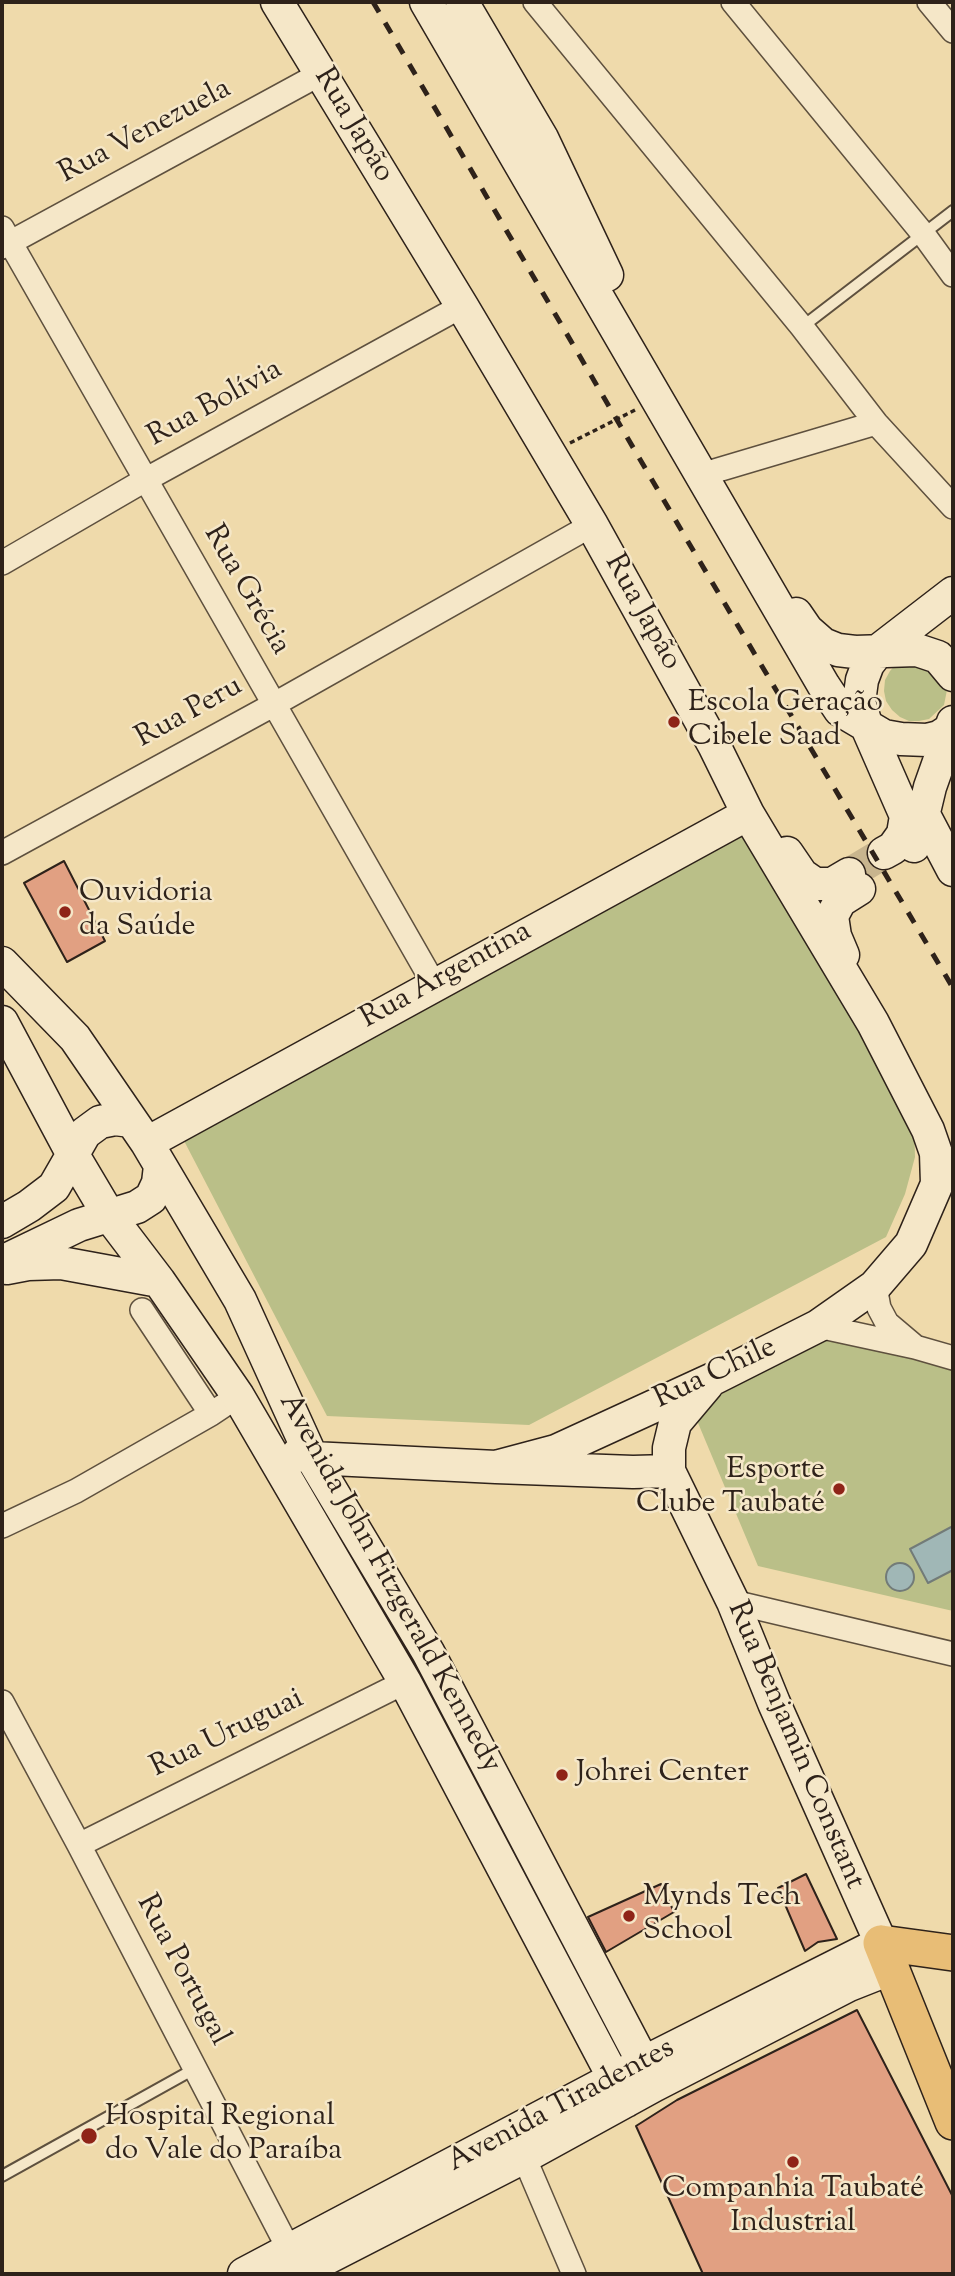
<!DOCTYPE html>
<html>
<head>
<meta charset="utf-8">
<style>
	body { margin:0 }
	#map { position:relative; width:955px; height:2276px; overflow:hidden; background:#efdaab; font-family:"Sorts Mill Goudy",serif }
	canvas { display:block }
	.frame { position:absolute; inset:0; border:4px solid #2e221a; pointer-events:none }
</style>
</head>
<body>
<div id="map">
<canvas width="955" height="2276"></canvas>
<div class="frame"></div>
</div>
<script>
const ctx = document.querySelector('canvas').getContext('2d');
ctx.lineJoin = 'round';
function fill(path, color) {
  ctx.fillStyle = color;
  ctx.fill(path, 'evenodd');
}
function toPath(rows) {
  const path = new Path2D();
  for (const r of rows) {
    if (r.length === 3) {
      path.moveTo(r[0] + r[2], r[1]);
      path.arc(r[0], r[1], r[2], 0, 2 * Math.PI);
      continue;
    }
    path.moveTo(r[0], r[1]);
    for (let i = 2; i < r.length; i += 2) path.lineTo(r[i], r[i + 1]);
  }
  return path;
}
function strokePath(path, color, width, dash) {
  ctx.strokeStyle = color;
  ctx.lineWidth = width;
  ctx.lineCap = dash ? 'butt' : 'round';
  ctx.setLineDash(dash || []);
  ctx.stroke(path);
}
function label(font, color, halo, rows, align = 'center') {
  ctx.font = font + ' "Sorts Mill Goudy",serif';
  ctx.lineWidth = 5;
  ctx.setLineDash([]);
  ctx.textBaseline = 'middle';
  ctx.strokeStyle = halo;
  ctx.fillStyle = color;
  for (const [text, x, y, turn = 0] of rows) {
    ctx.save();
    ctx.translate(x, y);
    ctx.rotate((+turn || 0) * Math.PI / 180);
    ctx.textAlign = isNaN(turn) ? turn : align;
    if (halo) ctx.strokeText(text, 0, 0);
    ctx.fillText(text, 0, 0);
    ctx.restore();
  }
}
fill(toPath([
	[918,657,948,685,944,705,929,719,919,721,909,721,900,717,892,710,886,701,884,691,885,680,890,671,897,663],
	[739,828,914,1122,915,1157,905,1194,886,1237,529,1425,327,1416,181,1135],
	[818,1337,953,1362,953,1611,758,1566,693,1411]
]), '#babf88');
const water = toPath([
	[953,1526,953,1570,928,1583,910,1549,953,1526],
	[900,1577,14]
]);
fill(water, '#a0b7b6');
strokePath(water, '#727b78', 2);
const building = toPath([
	[64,861,105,941,67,962,24,883,64,861],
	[806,1874,837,1939,818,1942,805,1951,778,1888,806,1874],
	[661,1884,674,1912,606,1952,588,1917,661,1884],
	[857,2010,953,2197,953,2274,703,2274,636,2126,677,2100,857,2010]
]);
fill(building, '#e1a082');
strokePath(building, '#2e221a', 2);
strokePath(toPath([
	[849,874,884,853]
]), '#c8b58e', 32, [32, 16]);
const lane = toPath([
	[802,327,953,211],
	[2,2176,196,2068]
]);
const street = toPath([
	[535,2,802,327,876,423,953,507],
	[733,2,924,235,953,275],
	[929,2,953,31],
	[2,228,434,984],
	[2,247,320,74],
	[701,475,876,423],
	[2,563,145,480,462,306],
	[2,853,273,705,592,525],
	[875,1286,879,1308,887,1323,913,1345],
	[142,1310,211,1414],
	[818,1326,915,1347,953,1358],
	[2,1526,76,1491,211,1414,238,1396],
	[733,1602,953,1654],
	[2,1702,79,1845,296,2263],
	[79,1845,405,1682],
	[524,2157,574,2274]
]);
const secondary = toPath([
	[277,2,462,306,592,525,714,745,748,814,873,1023,928,1130,936,1153,937,1184,911,1244,875,1286,818,1326,713,1379,556,1451,496,1467],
	[426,2,824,686,840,710,884,736,901,739,927,740,939,737,951,729],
	[462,2,542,138,607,275],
	[796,614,807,630,823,644,838,650,855,652,917,650,938,657,953,675],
	[923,813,953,870],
	[914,846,917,841,930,787,953,722],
	[787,853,802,875,815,884,832,884,849,874],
	[884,853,893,848,903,834,906,816,867,727,859,702,862,680,868,664,879,650,953,593],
	[843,955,835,936,832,916,840,901,859,889],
	[2,963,75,1038,147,1143,240,1300,312,1458,428,1652,655,2085],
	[2,1022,73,1155,108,1214,159,1281,238,1396,405,1682,626,2101],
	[147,1143,748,814],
	[2,1222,29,1206,54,1187,85,1133,100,1122,115,1119,131,1121],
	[2,1262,79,1225,137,1207,151,1198,158,1183,160,1166],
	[7,1268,28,1264,61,1263,159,1281],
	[298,1454,312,1458,496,1467,633,1472,669,1471],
	[244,2274,643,2063,881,1943,774,1703,733,1602,669,1471,669,1448,675,1423,707,1385],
	[296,2274,524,2157,655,2085,849,1985,892,1968]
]);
const primary = toPath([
	[881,1943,953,2122],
	[881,1943,953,1953]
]);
strokePath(lane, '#5e503e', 14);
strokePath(street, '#5e503e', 26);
strokePath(secondary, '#2e221a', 35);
strokePath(primary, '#2e221a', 38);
strokePath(toPath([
	[570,443,635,410]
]), '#2e221a', 3.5, [5, 3.5]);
strokePath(lane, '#f5e7c8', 10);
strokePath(street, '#f5e7c8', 23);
strokePath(secondary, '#f5e7c8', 32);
strokePath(primary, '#e8bd76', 35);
strokePath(toPath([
	[373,2,690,545,953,988]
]), '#2e221a', 5, [12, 12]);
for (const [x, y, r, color] of [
	[674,722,7,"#8f2418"],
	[65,912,7,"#8f2418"],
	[839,1489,7,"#8f2418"],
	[562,1775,7,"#8f2418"],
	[629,1916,7,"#8f2418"],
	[89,2136,9,"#8f2418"],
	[793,2162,7,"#8f2418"]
]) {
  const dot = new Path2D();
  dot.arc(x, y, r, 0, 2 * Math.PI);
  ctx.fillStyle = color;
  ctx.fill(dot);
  strokePath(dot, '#f5e7c8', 2.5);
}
label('30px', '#2e221a', '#f5e7c8', [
	["Rua Japão",352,126,59],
	["Rua Venezuela",146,133,-28],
	["Rua Bolívia",216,405,-29],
	["Rua Grécia",245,591,60],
	["Rua Japão",641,613,61],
	["Rua Peru",190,714,-29],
	["Rua Argentina",447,977,-29],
	["Rua Chile",716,1375,-25],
	["Avenida John Fitzgerald Kennedy",388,1584,61],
	["Rua Uruguai",228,1735,-26],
	["Rua Benjamin Constant",794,1746,67],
	["Rua Portugal",181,1971,62],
	["Avenida Tiradentes",562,2107,-28]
]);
label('30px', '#2e221a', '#f5e7c8', [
	["Escola Geração",688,705],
	["Cibele Saad",688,739],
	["Ouvidoria",79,895],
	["da Saúde",79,929],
	["Esporte",825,1472,"right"],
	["Clube Taubaté",825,1506,"right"],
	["Johrei Center",576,1775],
	["Mynds Tech",643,1899],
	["School",643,1933],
	["Hospital Regional",105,2119],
	["do Vale do Paraíba",105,2153],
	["Companhia Taubaté",793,2191,"center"],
	["Industrial",793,2225,"center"]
], 'left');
</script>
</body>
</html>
